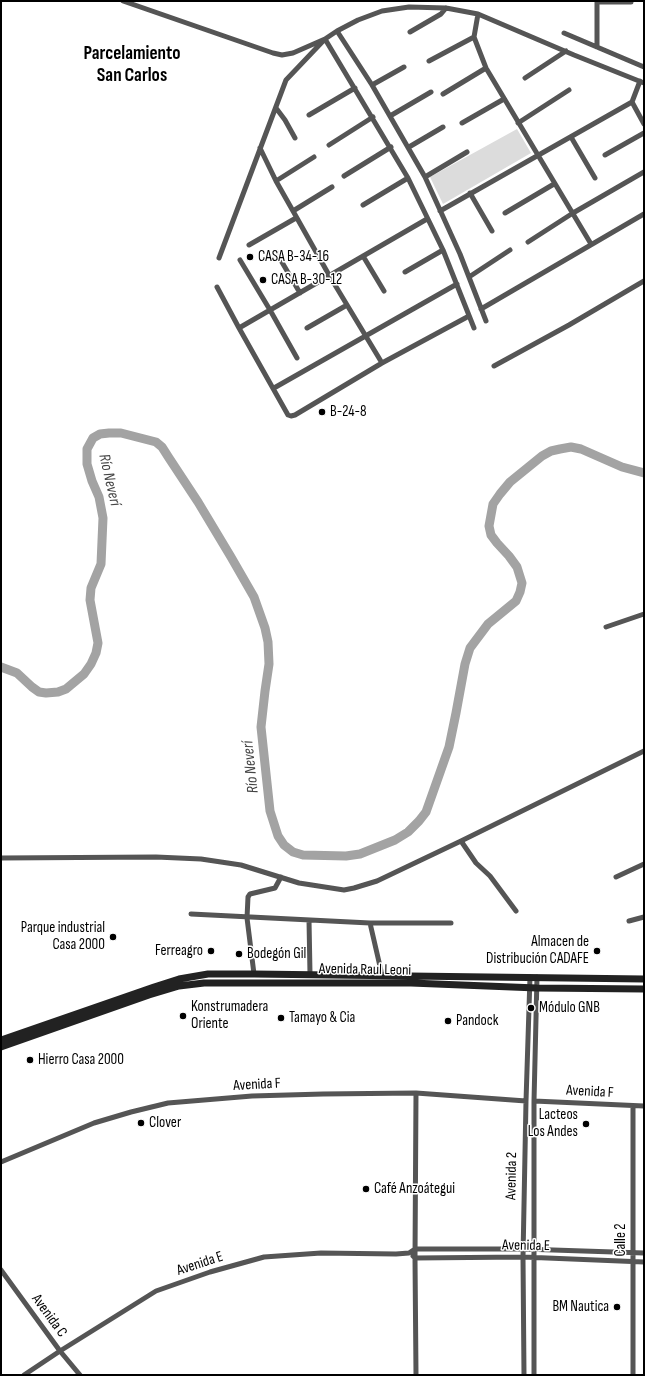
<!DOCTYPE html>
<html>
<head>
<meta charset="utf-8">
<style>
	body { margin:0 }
	#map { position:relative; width:645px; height:1376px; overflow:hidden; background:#fff; font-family:"Sofia Sans Condensed",sans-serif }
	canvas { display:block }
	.frame { position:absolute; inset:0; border:2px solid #000; pointer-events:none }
</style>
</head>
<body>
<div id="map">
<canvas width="645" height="1376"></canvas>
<div class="frame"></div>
</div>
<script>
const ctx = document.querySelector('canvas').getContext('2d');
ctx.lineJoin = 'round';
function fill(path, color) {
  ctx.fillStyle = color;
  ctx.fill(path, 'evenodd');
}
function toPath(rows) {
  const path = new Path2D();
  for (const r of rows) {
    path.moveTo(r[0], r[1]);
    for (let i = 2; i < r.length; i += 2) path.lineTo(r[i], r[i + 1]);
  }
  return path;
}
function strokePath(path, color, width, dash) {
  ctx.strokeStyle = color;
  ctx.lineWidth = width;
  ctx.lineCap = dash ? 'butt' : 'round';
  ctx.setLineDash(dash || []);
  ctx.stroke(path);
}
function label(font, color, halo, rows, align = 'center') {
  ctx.font = font + ' "Sofia Sans Condensed",sans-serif';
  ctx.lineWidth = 3;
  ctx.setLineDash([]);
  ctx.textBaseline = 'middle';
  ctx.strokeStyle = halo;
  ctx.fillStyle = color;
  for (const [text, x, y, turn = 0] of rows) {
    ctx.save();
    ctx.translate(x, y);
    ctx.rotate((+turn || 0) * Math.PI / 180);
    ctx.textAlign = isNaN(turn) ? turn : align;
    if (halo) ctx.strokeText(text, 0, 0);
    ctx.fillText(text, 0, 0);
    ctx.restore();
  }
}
fill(toPath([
	[517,129,531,153,443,204,430,177]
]), '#dcdcdc');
strokePath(toPath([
	[1,667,17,673,32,687,39,692,46,693,58,692,66,689,84,674,91,664,96,653,98,643,90,600,91,588,101,564,103,518,99,497,92,481,87,464,87,449,93,438,100,434,109,433,121,433,156,442,162,447,169,458,198,502,231,557,254,597,265,628,268,642,269,664,265,691,261,727,270,811,278,836,284,845,293,852,303,855,346,856,360,854,395,840,408,832,419,821,426,812,449,747,456,713,465,664,470,648,488,624,516,601,520,592,522,583,517,567,509,556,497,543,491,535,489,526,493,504,500,494,510,482,542,456,551,451,560,449,571,447,581,449,622,467,644,473]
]), '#a3a3a3', 9);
strokePath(toPath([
	[123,1,273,53,282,55,293,53,325,39,408,178,443,250,474,328],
	[597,2,631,2],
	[478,14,474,37,486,68,591,244],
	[337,31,372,85,425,177,460,254,486,321],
	[410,32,441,14,446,8],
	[564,33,644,67],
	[597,47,597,1],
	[429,61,474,37],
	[525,78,566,51],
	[372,85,404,67],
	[443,94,486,68],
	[632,102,644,124],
	[276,108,285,120,295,138],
	[309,115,355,88],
	[390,116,431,92],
	[462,123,504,99],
	[518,123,569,90],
	[571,137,595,178],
	[329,145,373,117],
	[409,147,443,127],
	[260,148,276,181,293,211,329,275,382,363],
	[605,155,644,133],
	[344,176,391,147],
	[425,177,467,152],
	[276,181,314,157],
	[470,193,492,231],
	[363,205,408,178],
	[293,211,332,187],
	[440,211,632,102,640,81],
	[505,213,554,184],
	[427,219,239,328,288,415,291,416,295,415,382,363,469,316],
	[528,242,573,213,644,172],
	[249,245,296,218],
	[276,252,300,293],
	[363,256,384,291],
	[219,258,286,80,325,39,337,31,358,20,382,11,409,7,446,8,478,14,574,55,644,83],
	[240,260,270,310,297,358],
	[405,272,443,250],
	[469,277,510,250],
	[217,287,239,328],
	[481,309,644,214],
	[307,328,347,305],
	[494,366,569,325,644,281],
	[274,388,457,284],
	[606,627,644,614],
	[461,841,476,863,490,876,516,911],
	[1,858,156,857,201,859,241,865,299,883,344,890,354,888,377,881,461,841,644,751],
	[616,877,644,864],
	[191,914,370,923,451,923],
	[309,920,310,974],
	[629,921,644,917],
	[370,923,382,975],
	[254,974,247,918,248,897,250,894,275,888,281,877],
	[534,1101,644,1106],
	[1,1162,94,1123,131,1112,168,1103,252,1096,323,1094,416,1093,526,1101],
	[413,1256,415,1258,523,1257,644,1262],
	[1,1270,60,1351,80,1375],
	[24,1375,60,1351,156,1291,210,1272,264,1257,321,1253,396,1254,409,1253,415,1249,523,1249,644,1253],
	[416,1375,415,1258,416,1093],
	[524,1375,523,1257,526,1101,530,977],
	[534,1375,534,1101,537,977],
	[633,1375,633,1106]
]), '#555', 5);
strokePath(toPath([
	[1,1040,154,987,179,979,208,974,254,974,644,979],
	[1,1047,149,995,179,986,204,983,411,983,537,988,644,989]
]), '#222', 7);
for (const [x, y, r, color] of [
	[250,257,4,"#000"],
	[263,280,4,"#000"],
	[322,412,4,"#000"],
	[113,937,4,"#000"],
	[211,951,4,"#000"],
	[597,951,4,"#000"],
	[239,954,4,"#000"],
	[531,1008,4,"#000"],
	[183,1016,4,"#000"],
	[281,1018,4,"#000"],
	[448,1021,4,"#000"],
	[30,1060,4,"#000"],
	[141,1123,4,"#000"],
	[586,1124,4,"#000"],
	[366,1189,4,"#000"],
	[617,1307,4,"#000"]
]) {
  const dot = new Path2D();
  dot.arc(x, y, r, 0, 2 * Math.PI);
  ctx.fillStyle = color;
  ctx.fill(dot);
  strokePath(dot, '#fff', 1.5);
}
label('15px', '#000', '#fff', [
	["CASA B-34-16",258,257],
	["CASA B-30-12",271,280],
	["B-24-8",330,412],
	["Parque industrial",105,928,"right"],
	["Casa 2000",105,945,"right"],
	["Almacen de",589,942,"right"],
	["Distribución CADAFE",589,959,"right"],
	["Ferreagro",203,951,"right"],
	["Bodegón Gil",247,954],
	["Konstrumadera",191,1007],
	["Oriente",191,1024],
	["Módulo GNB",539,1008],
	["Tamayo & Cia",289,1018],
	["Pandock",456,1021],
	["Hierro Casa 2000",38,1060],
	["Lacteos",578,1115,"right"],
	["Los Andes",578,1132,"right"],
	["Clover",149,1123],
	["Café Anzoátegui",374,1189],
	["BM Nautica",609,1307,"right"]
], 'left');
label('15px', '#000', '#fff', [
	["Avenida Raul Leoni",365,970,1],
	["Avenida F",257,1085,-3],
	["Avenida F",590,1092,3],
	["Avenida 2",512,1176,-89],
	["Calle 2",621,1240,-90],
	["Avenida E",526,1246,1],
	["Avenida E",200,1264,-18],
	["Avenida C",49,1316,54]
]);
label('italic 16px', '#444', '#fff', [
	["Río Neverí",109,480,77],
	["Río Neverí",251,767,-96]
]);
label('bold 19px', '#000', '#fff', [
	["Parcelamiento",132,54],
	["San Carlos",132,76]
]);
</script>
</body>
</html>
